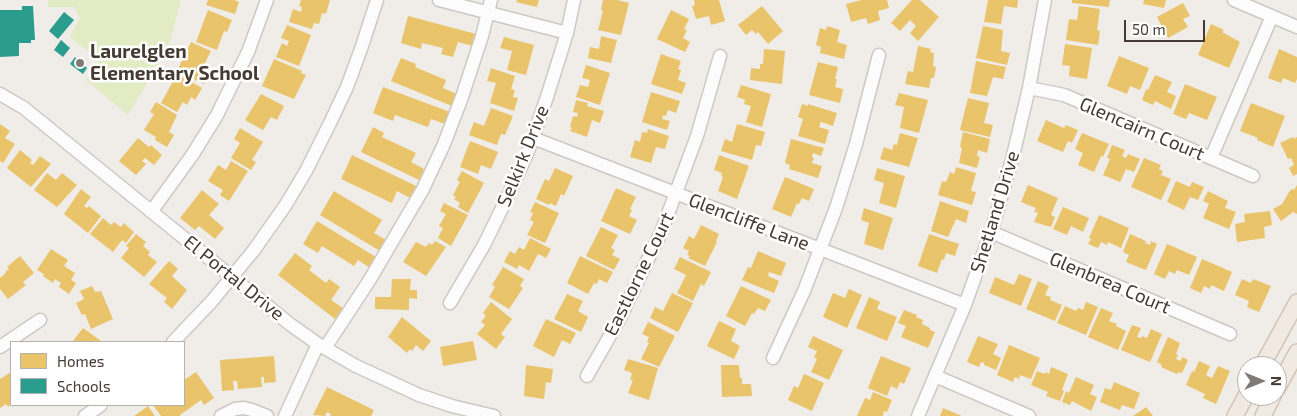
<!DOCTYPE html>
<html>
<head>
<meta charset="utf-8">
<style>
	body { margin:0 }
	#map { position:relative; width:1297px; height:416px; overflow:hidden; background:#f0ece8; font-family:"Exo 2",sans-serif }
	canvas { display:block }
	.legend { position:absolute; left:10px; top:341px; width:175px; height:65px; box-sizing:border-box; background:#fff; border:1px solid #b5b1ad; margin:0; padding:6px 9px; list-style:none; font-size:15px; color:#463b33 }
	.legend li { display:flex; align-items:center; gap:10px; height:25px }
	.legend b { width:25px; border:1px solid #b5b1ad }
	.north { position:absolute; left:1237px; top:356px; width:50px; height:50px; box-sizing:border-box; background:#fff; border:1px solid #b5b1ad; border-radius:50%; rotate:90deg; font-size:14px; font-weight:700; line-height:20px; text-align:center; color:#463b33 }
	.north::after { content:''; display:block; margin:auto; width:18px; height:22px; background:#827972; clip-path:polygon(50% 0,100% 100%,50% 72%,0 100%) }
	.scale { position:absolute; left:1124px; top:20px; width:81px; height:22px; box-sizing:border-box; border:2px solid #463b33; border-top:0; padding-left:6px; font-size:15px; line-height:18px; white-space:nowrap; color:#463b33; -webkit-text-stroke:4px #fff; paint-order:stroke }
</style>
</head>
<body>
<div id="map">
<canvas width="1297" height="416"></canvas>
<ul class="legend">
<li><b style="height:14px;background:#e9c46a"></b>Homes</li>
<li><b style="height:14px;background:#2a9d8f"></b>Schools</li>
</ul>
<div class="north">N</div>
<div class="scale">50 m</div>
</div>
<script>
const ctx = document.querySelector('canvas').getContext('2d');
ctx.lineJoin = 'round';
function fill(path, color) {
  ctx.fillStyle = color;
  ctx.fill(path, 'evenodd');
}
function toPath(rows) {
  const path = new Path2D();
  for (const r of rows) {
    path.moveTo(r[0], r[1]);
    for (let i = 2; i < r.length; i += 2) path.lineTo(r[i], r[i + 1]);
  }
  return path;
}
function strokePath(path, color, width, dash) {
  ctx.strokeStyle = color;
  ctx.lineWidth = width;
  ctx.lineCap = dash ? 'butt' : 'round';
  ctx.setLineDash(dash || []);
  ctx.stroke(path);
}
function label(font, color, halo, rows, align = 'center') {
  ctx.font = font + ' "Exo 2",sans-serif';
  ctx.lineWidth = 5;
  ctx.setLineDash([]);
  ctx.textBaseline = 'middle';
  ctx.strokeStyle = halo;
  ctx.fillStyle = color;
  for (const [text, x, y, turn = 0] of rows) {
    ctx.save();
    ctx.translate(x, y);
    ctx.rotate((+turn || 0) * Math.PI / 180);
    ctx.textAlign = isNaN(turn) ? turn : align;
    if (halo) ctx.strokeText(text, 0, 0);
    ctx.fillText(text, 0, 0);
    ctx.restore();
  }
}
fill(toPath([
	[48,0,181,0,168,48,128,115,86,80,99,60,70,37,80,18,74,7,48,7]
]), '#e3ebc5');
fill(toPath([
	[208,0,234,0,239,2,235,14,206,5],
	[301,0,330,0,326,14,322,13,319,24,314,23,312,29,289,22,293,9,301,12,302,7,299,6],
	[517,0,539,0,537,7,516,2],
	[603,0,617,0,629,3,621,35,598,30,603,11,601,10],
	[694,0,719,0,725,21,711,25,709,16,696,19,692,6,695,5],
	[861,0,887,0,889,8,878,11,880,20,868,24,866,18,851,22,846,4],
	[912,0,920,0,939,17,918,41,910,33,916,26,910,20,900,31,891,23],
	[988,0,1018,0,1017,8,1004,6,1001,24,984,22],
	[1072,0,1110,0,1109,7,1072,3],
	[1144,0,1166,0,1164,8,1143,4],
	[1183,3,1190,16,1183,19,1188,27,1168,38,1157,17],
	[762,6,783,31,768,44,758,32,756,34,752,30,746,35,738,25],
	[1079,6,1100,9,1097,30,1100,31,1098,45,1066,40,1069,19,1077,20],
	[208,10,232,20,227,32,224,31,217,50,196,42],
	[671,10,689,19,684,29,687,30,683,38,690,42,685,52,657,39],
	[408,16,476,34,473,46,458,42,453,57,441,54,443,48,422,43,421,49,401,43],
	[1211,24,1224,30,1222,32,1240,42,1229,68,1198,55],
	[287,25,311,35,299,66,276,57,282,43,287,46,289,41,281,38],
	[827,26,840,30,837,42,847,45,844,59,820,53,821,47,816,45,820,28,826,30],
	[983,26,1003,30,1001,51,1010,53,1007,65,976,58],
	[601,36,617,40,611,63,588,58,590,47,599,49],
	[504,37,534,45,526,75,507,70,512,51,500,48],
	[191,42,211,51,204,65,201,64,200,67,210,72,204,84,177,71],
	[1065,44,1092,48,1087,79,1069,76,1070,66,1062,65],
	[918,46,931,49,930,52,934,53,933,66,936,67,934,78,931,78,929,88,905,84,908,71,913,72],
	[764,49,785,51,782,84,750,80,751,68,760,69,760,64,763,64],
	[1279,49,1297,57,1297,79,1295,83,1283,78,1281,83,1268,78],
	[661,54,681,61,678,69,681,70,678,80,686,83,682,94,651,84],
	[1119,56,1149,68,1140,90,1130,86,1127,94,1107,86],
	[401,58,416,64,415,67,446,80,443,88,457,94,452,106,391,81],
	[274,59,302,71,301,73,306,75,294,99,262,86],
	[976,61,1006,67,1003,79,993,77,987,96,970,93],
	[818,62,838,67,835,79,837,79,835,87,843,89,840,103,809,95],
	[586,65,610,73,600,105,576,97,580,85,588,87,590,80,582,78],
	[491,68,515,76,511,89,515,90,513,97,518,98,514,111,490,103,496,83,487,81],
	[177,74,202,88,195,100,191,97,187,105,183,102,177,112,161,103],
	[1155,75,1172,82,1167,92,1176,96,1171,109,1155,101,1153,105,1142,100,1146,89,1148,90],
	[1185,84,1217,97,1207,120,1189,113,1186,119,1173,114],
	[741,85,771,94,762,127,746,122,751,106,744,104,745,100,737,97],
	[383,87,450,112,445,124,431,119,428,127,395,115,393,121,373,113],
	[651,92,680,101,676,113,668,110,666,116,663,115,662,119,670,121,667,130,642,122],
	[899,93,928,100,919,133,900,128,904,107,895,105],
	[261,94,284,106,277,120,271,117,263,130,245,120],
	[968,98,989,103,984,123,993,125,990,137,960,130],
	[576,100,588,103,587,106,604,111,600,123,592,120,587,137,570,131,572,128,570,127,573,116,577,117,578,113,573,112],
	[156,102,177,115,169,132,174,135,167,147,155,140,156,137,144,130,154,114,150,112],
	[1251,103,1285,116,1273,147,1257,140,1258,138,1240,131],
	[802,104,808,106,808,104,837,113,833,126,821,122,819,127,829,130,825,144,798,136,803,119,798,117],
	[491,108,513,116,505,135,501,134,497,145,469,135,474,122,484,126],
	[1046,120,1064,128,1066,125,1078,130,1072,143,1068,141,1063,152,1037,141],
	[0,124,10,131,5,138,15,144,3,163,0,161],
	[737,124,765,132,761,146,756,145,752,160,721,151,725,139,732,142],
	[373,127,384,133,382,137,416,153,411,162,424,169,419,180,361,152],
	[240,128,263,142,252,160,256,162,251,170,231,158,240,143,234,139],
	[648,129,669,136,665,149,656,147,651,163,630,157,635,140,640,142,642,132,647,133],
	[963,132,990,139,987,153,978,150,977,156,980,157,977,168,959,163,962,148,960,147],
	[900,133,918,138,909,167,880,159,884,147,892,150,894,144,897,145],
	[1082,133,1109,144,1103,157,1101,156,1094,172,1078,165,1083,153,1075,149],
	[1293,137,1294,139,1297,137,1297,174,1293,176,1289,168,1294,165,1291,158,1288,159,1280,143],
	[138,138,149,147,151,145,162,155,154,165,145,158,142,161,146,164,136,175,119,161],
	[791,139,824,148,821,156,813,153,812,157,814,158,812,163,822,166,818,178,789,169,790,165,785,163],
	[470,141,498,152,491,169,481,165,478,174,460,167],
	[1112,145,1125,150,1122,156,1126,158,1128,154,1140,159,1134,172,1126,169,1120,182,1103,175,1110,159,1107,158],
	[20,150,32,160,30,163,33,165,40,156,51,164,31,187,7,168],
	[352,155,416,186,410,198,397,191,392,203,341,179],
	[719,155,749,166,737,199,718,191,723,177,721,176,722,173,714,170],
	[1144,158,1161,165,1159,169,1163,171,1161,175,1171,179,1161,200,1131,187],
	[231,161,248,171,229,201,220,195,223,190,208,181,218,165,226,170],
	[956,167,976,173,971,191,976,192,972,205,938,195,942,181,946,182,950,172,954,174],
	[555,168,573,176,564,196,561,194,556,206,550,203,549,205,536,199,545,179,549,181],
	[877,168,905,176,896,208,879,203,884,183,874,180],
	[462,171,484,183,468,213,458,207,460,203,454,199,456,197,453,195,460,182,457,180],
	[47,173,56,180,62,173,77,185,57,207,34,190],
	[785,177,814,189,809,201,802,198,799,204,797,203,791,217,772,209],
	[1176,181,1190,187,1192,182,1204,187,1198,200,1190,197,1184,210,1167,202],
	[1028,185,1058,198,1051,215,1055,217,1051,227,1034,222,1038,213,1034,212,1036,208,1021,202],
	[1297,185,1297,214,1293,212,1281,221,1273,209,1282,204,1289,192,1292,189,1294,190],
	[616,188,636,197,630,209,632,210,629,216,637,220,630,234,601,221],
	[81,189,91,197,84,206,87,208,89,206,101,216,88,233,64,214],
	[202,190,219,204,209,215,224,228,215,239,199,226,195,230,180,218],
	[334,191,382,220,374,233,386,240,380,251,320,215],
	[1208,191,1228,201,1225,208,1236,212,1229,229,1203,218,1209,204,1203,201],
	[940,201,969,211,966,223,956,219,948,237,931,231],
	[535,202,559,213,545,243,527,235,534,222,530,220,533,213,530,212],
	[444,203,468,215,451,246,438,238,443,228,439,226,446,214,440,211],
	[1063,207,1089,218,1083,232,1071,226,1067,235,1053,229],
	[864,208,893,218,883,250,864,244,869,223,861,220],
	[1270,211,1272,225,1264,227,1265,238,1237,242,1235,224,1245,222,1244,214],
	[1099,215,1129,228,1121,248,1108,242,1107,245,1101,242,1098,248,1088,244,1091,239,1089,238],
	[103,218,111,225,114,222,121,227,124,223,134,232,126,243,122,240,113,252,90,234],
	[317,221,376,257,370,268,358,260,354,266,322,246,318,253,303,244],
	[701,225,719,234,716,241,717,242,705,266,688,258,690,256,687,255,689,251,683,248,689,236,694,239],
	[601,227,618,235,611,248,615,250,612,255,620,259,614,270,586,256],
	[136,234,146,242,143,246,150,252,148,255,157,262,144,277,121,258,129,248,126,246],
	[929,234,959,244,955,256,946,253,944,260,942,259,937,273,918,266],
	[1130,234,1146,241,1145,243,1150,245,1151,241,1157,244,1146,270,1126,262,1129,255,1123,252],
	[530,238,551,249,546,258,538,254,529,271,519,265,517,269,504,262,510,251,515,254,519,247,524,250],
	[435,241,446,247,426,276,403,262,416,242,426,247,429,243,432,245],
	[1167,244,1197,257,1189,275,1177,270,1175,274,1169,271,1165,279,1154,274],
	[51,249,68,260,64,266,75,273,71,280,76,283,69,294,59,287,61,283,55,279,53,283,43,276,44,274,37,270],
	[758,251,786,263,781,276,769,272,768,276,779,281,774,293,742,280,748,267,751,268],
	[295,253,312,266,309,270,326,283,329,279,340,287,331,300,343,308,335,319,278,275],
	[20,256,34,273,23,282,26,285,8,299,0,289,0,278,6,273,5,272,9,269,7,267],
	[580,256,613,272,607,283,599,279,597,284,594,283,588,294,567,283],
	[680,257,711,272,704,286,701,284,693,301,677,293,686,275,674,269],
	[1202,259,1232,272,1224,291,1211,285,1210,289,1204,286,1201,293,1190,288],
	[169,261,178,269,172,276,187,290,172,309,164,302,167,298,149,284],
	[503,267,524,279,520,286,523,288,509,309,489,297,495,287,492,285],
	[1019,274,1032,279,1021,306,989,293,995,277,1014,285],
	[392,279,411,279,410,290,417,290,417,299,409,298,409,310,375,309,375,297,391,297],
	[1242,279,1251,283,1253,279,1271,286,1259,312,1247,307,1249,301,1235,295],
	[1038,281,1049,286,1045,295,1051,297,1050,300,1062,305,1055,321,1026,309],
	[92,286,95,292,101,291,113,319,91,329,85,314,82,315,76,303,84,299,80,291],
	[741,286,771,300,765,311,758,308,754,314,752,313,745,326,726,316],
	[849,289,862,295,847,328,823,317,833,293,845,298],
	[672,293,693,303,678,332,650,318,655,307,663,311],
	[567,294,583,301,578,311,588,317,581,332,554,319],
	[869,297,880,302,877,309,897,317,887,341,856,328],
	[491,302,512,319,501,334,505,337,496,349,477,334,485,325,481,322,486,316,483,313],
	[1086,302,1098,307,1086,335,1057,323,1065,306,1076,311,1078,308,1083,310],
	[1101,308,1113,313,1109,321,1117,324,1116,326,1126,331,1118,350,1088,337],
	[904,310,917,315,916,317,923,320,922,324,930,328,930,330,935,332,928,348,901,337,906,326,898,323],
	[402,317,431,341,423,351,416,345,412,351,410,349,407,353,388,337],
	[546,319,576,333,570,344,562,340,554,357,533,346],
	[719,321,736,329,731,341,740,346,734,359,707,346],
	[648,322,675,336,659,367,641,359,649,343,647,342,649,337,642,334],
	[1132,325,1141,328,1137,337,1141,338,1142,336,1147,338,1151,329,1162,334,1150,362,1121,350],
	[83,328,101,341,100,342,72,342],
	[813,336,843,350,829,380,811,372,817,359,814,357,817,351,808,347],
	[978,336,998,344,993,354,1001,358,996,370,984,365,984,363,981,362,979,367,967,362],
	[1168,337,1180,343,1176,354,1178,355,1176,359,1181,361,1182,357,1188,360,1182,373,1178,372,1177,374,1161,367,1162,365,1157,362],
	[473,341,477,360,443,366,440,347],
	[1009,345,1040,358,1031,379,1020,375,1019,379,1015,377,1013,382,997,375],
	[274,356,276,382,264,383,264,377,261,377,262,387,238,389,237,381,233,381,234,390,222,391,220,360],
	[881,356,911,368,904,384,900,382,897,389,891,386,887,396,868,388],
	[628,359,658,368,649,400,628,393,633,380,630,380,632,373,624,370],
	[1199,361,1210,366,1206,375,1212,378,1218,366,1230,371,1216,404,1203,398,1205,394,1186,385,1192,371,1194,372],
	[526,365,553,369,551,383,546,382,544,399,524,396],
	[721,365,739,365,740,378,742,378,742,384,751,384,752,396,722,397],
	[1051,367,1068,374,1062,390,1064,391,1060,401,1046,396,1048,392,1031,385,1037,371,1045,374,1045,372,1049,374],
	[11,372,11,404,8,407,6,404,0,408,0,379],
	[196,372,214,398,204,405,201,400,180,415,181,416,161,416,153,405,184,405,184,380],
	[804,374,824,383,812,411,788,400,794,386,798,388],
	[1076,377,1094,385,1090,394,1097,397,1091,411,1072,401,1070,405,1062,402,1066,391,1069,393],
	[1114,382,1140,393,1134,409,1122,405,1120,410,1100,402,1105,388,1111,390],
	[327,387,374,410,371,416,330,416,331,414,327,412,325,416,313,415],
	[873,392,892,400,887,412,884,411,883,416,857,416,865,398,870,400],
	[148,406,155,416,134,416],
	[1146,407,1153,416,1133,416],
	[943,408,962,416,940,416]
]), '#e9c46a');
fill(toPath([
	[22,6,33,6,35,40,31,40,31,43,19,43,19,56,0,57,0,10,22,10],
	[64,12,74,20,58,39,49,31],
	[61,40,70,48,63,57,54,50],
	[75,57,87,68,83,74,70,64]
]), '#2a9d8f');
const minor = toPath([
	[439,0,567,33],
	[1234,0,1297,27],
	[1029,88,1064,95,1253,176],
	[0,94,24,108,291,325,318,344,356,366,419,395,452,406,494,416],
	[533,138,965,305],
	[1211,158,1272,16],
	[151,212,193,154,217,115,248,52,267,0],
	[991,232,1230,334],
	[450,303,484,245,506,200,527,154,547,97,567,33,574,0],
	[173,342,212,301,254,250,285,206,306,171,330,123,347,87,361,49,377,0],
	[0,347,40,320],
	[325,348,369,281,423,189,444,144,462,97,482,36,491,0],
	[773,358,804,291,836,208,856,144,879,55],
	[587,376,620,318,662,230,697,136,720,56],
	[935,376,1029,416],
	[85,416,101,405],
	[221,416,235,409,244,408,252,410,267,416],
	[285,416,318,344],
	[918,416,965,305,991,232,1012,160,1029,88,1045,0]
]);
const major = toPath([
	[1262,366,1297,302],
	[1277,389,1297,352],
	[1235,416,1247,394],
	[1263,416,1273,396]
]);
strokePath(minor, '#ccc8c4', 15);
strokePath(major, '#d3c4b4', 18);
strokePath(minor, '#fdfcfc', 12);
strokePath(major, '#f1eae2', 15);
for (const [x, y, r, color] of [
	[80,63,5,"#827972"]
]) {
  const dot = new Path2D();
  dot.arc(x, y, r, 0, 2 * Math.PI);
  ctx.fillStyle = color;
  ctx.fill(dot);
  strokePath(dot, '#fff', 2);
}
label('bold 19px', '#463b33', '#fff', [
	["Laurelglen",90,52],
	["Elementary School",90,74]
], 'left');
label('19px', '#463b33', '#fff', [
	["Glencairn Court",1142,129,23],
	["Selkirk Drive",523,156,-68],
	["Shetland Drive",995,212,-73],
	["Glencliffe Lane",749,222,21],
	["Eastlorne Court",639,274,-64],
	["El Portal Drive",234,278,39],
	["Glenbrea Court",1110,283,23]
]);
</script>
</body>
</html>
